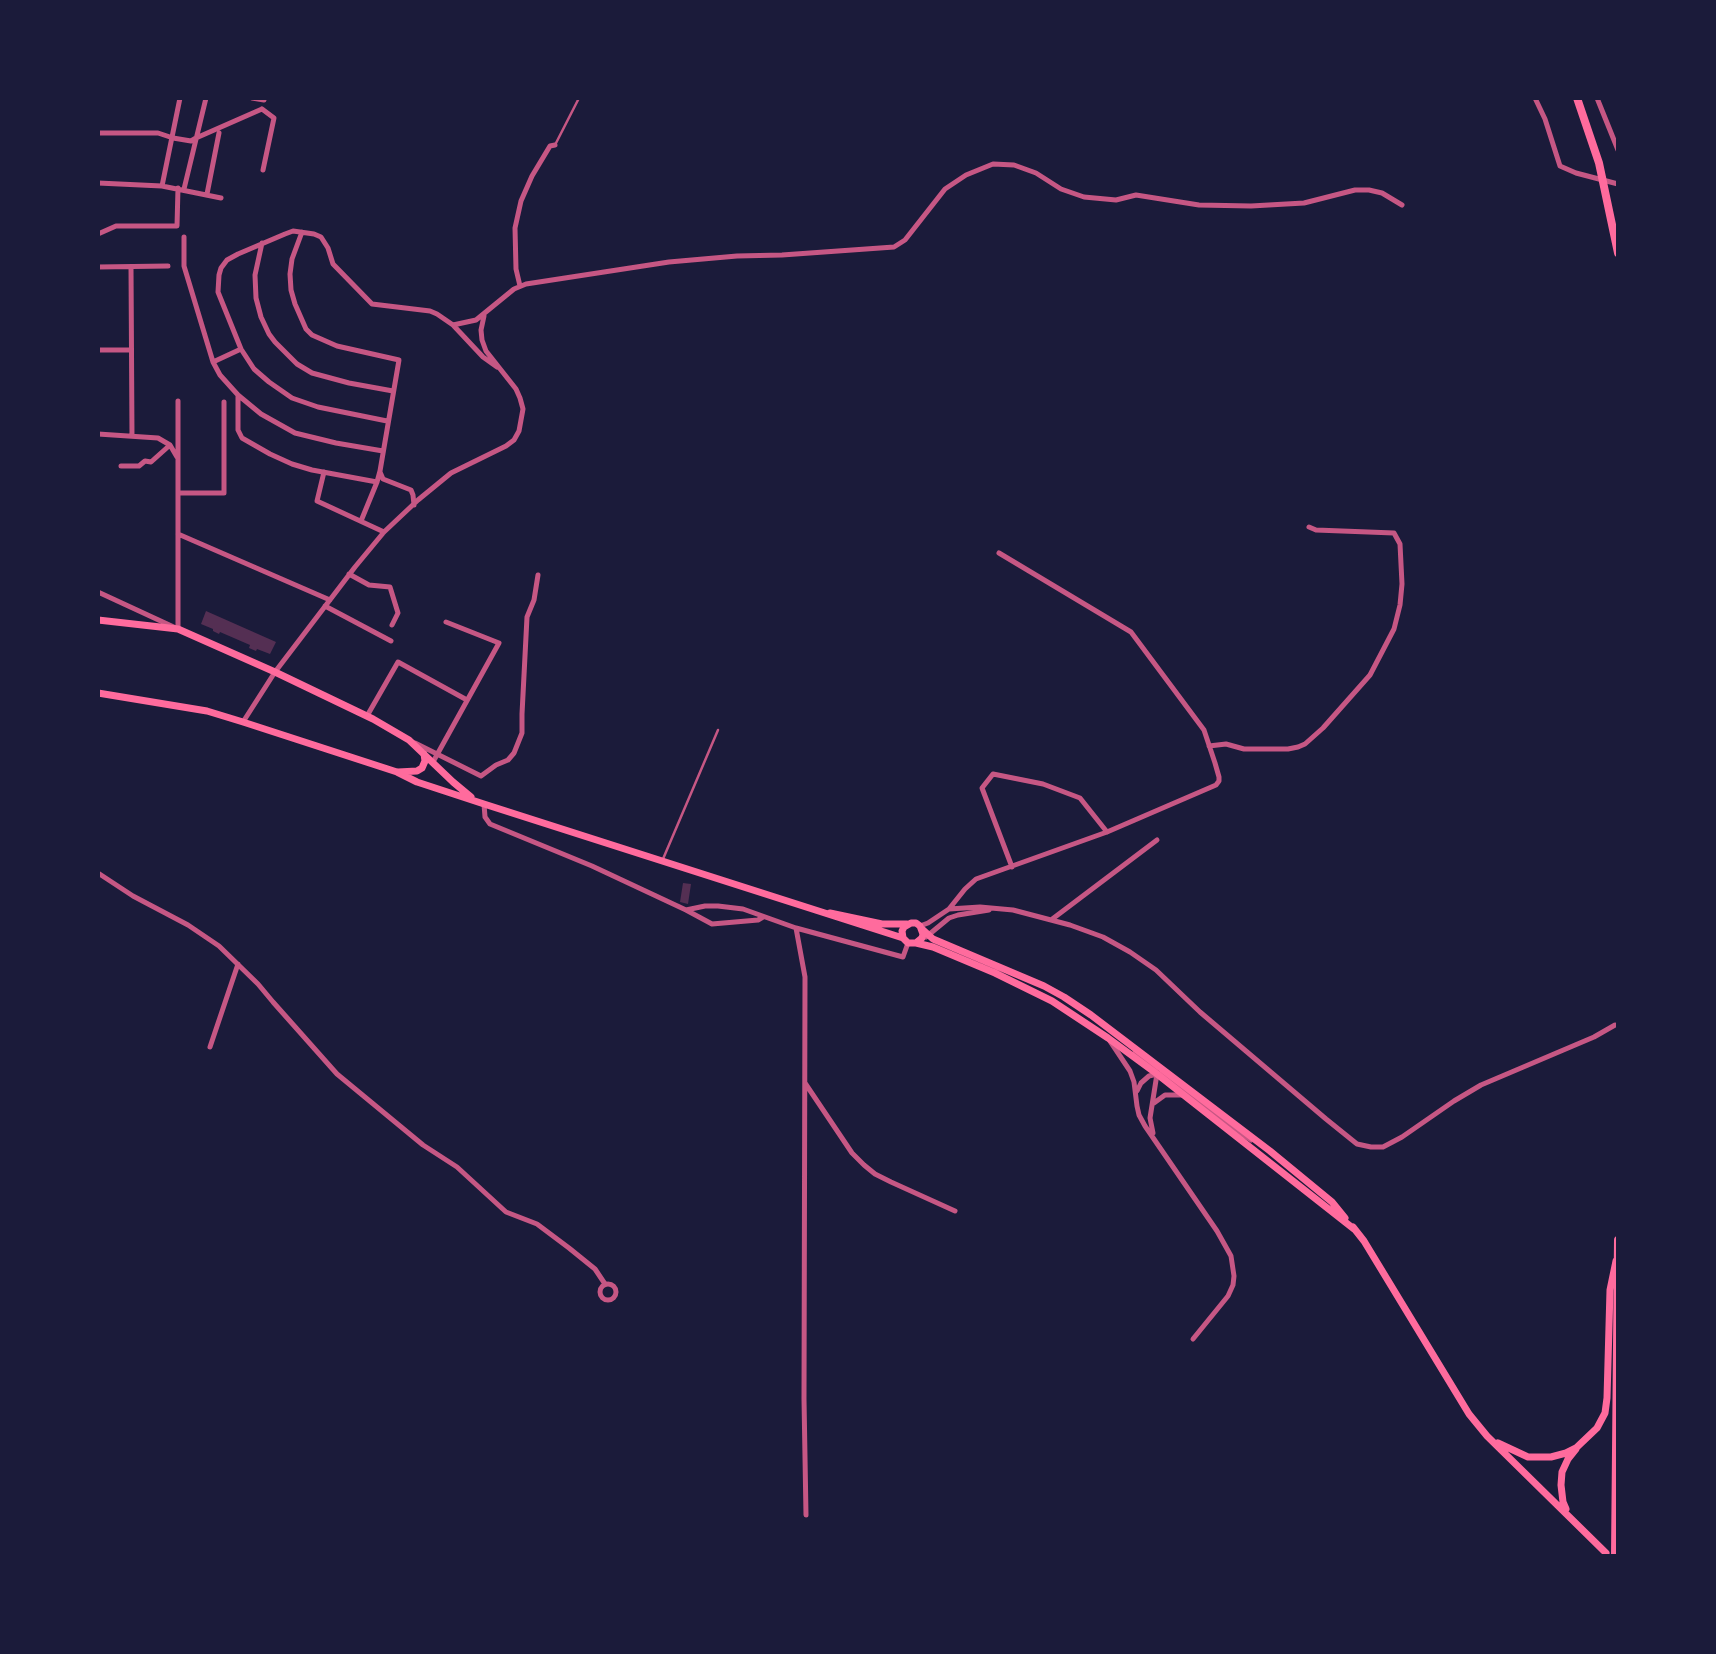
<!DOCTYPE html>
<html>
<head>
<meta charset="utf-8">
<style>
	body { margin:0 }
	#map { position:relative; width:1716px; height:1654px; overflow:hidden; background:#1b1b3a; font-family:Quicksand,sans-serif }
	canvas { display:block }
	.frame { position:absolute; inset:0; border:100px solid #1b1b3a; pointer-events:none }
</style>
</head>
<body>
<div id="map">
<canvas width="1716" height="1654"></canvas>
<div class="frame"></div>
</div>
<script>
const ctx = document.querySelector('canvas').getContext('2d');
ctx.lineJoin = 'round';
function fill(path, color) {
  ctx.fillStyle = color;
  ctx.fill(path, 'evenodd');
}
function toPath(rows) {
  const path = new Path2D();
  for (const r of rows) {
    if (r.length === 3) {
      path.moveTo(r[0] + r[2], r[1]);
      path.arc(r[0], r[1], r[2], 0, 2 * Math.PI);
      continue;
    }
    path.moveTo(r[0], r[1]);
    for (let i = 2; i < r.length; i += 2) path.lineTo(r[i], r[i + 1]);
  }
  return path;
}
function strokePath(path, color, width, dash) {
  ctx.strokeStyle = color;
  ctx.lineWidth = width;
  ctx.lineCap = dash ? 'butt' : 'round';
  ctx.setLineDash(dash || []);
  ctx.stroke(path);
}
fill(toPath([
	[206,611,276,642,270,654,257,649,256,651,249,648,250,645,220,632,219,634,213,631,213,629,201,624],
	[683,883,691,884,688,904,680,902]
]), '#542f53');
strokePath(toPath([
	[555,145,579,98],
	[663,859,718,730]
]), '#c65784', 2.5);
strokePath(toPath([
	[252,98,264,100],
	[1535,98,1545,119,1560,166,1576,173,1618,184],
	[1597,98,1618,150],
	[262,109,274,118,263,170],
	[98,133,158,133,173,138,191,141,196,138,262,109],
	[98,183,162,186,221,198],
	[162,186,180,98],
	[184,189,206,98],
	[207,194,219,133],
	[302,232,292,259,290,274,291,290,295,304,306,329,312,335,337,346,399,360,380,471,377,482,361,521],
	[98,234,116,226,177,226,178,188],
	[184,237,184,266,213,362,220,375,238,395,261,414,295,433,336,443,383,451],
	[262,243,255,275,256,298,261,317,269,334,275,342,297,364,312,373,349,383,393,391],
	[98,267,168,266],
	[131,267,132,436],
	[520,286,516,269,515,228,521,201,532,176,550,146,555,145],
	[453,325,476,320,514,289,526,284,669,262,737,256,782,255,894,247,905,240,945,189,966,175,993,164,1014,165,1036,173,1061,189,1084,197,1116,200,1136,195,1199,205,1251,206,1304,203,1355,190,1369,190,1382,193,1402,205],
	[98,350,130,350],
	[213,362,241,349],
	[238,395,238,430,242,438,270,454,292,464,312,470,377,482],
	[387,421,318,407,292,398,269,382,254,369,241,349,218,292,219,275,221,268,227,260,238,254,285,234,293,231,314,234,321,237,328,248,333,264,372,304,430,311,437,314,453,325,483,357,497,367],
	[98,434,158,438,170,445,177,457],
	[121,466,139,466,145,461,151,462,170,445],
	[324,472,317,501,384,532],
	[380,472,383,479,411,490,413,495,414,505],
	[178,493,224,493,224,402],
	[178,534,330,600],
	[349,574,369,585,390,587,398,613,392,625],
	[98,592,178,629,178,401],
	[325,606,391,641],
	[367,716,398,662,467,700],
	[243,722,275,672,355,567,384,532,418,500,451,473,506,446,514,440,519,431,523,409,520,398,516,389,486,351,482,340,481,330,484,316],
	[415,743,481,776,496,765,508,760,514,753,522,733,522,714,527,617,534,600,538,575],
	[1209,746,1226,744,1244,749,1288,749,1298,747,1305,744,1323,728,1370,675,1394,629,1400,605,1402,584,1400,544,1394,533,1316,530,1309,527],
	[433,762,499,643,446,622],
	[484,804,485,817,490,824,592,866,686,910,712,924,758,920,763,917],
	[1012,867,982,788,993,774,1043,784,1080,798,1107,832],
	[98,873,133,896,188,925,219,946,258,984,273,1002,337,1074,423,1145,457,1167,506,1212,537,1224,569,1248,595,1269,605,1284],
	[949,909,965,889,976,879,1107,832,1216,785,1219,781,1219,777,1215,763,1204,730,1131,632,999,553],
	[686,910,705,906,718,906,743,909,796,928,903,957,908,943],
	[1051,920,1157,840],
	[920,926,928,923,949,909,980,907,1013,910,1070,925,1103,937,1130,952,1156,970,1200,1012,1326,1119,1357,1144,1371,1147,1383,1147,1402,1137,1454,1101,1481,1085,1594,1037,1615,1025],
	[796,928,805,977,804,1399,806,1515],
	[926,937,949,918,958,915,989,910],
	[1110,1041,1130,1071,1134,1082,1137,1106,1139,1115,1145,1126,1217,1231,1231,1256,1234,1276,1233,1285,1228,1296,1193,1339],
	[210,1047,238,964],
	[1135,1052,1155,1069,1157,1074,1150,1118,1153,1133],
	[805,1083,852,1153,864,1165,875,1174,891,1182,955,1211],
	[1137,1091,1141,1083,1149,1076,1157,1074,1164,1075,1243,1135,1251,1140],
	[1154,1103,1165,1095,1183,1095],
	[608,1292,8]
]), '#c65784', 5);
strokePath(toPath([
	[98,620,178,629,275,672,373,719,409,740,453,782,471,797],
	[98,693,207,711,243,722,397,772,417,782,484,804,903,938,908,943,916,943,933,947,995,973,1052,1001,1108,1038,1157,1074,1354,1229],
	[398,772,417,771,422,768,425,761,424,754],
	[830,913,882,924,907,924],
	[922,929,933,939,1044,986,1064,997,1091,1015,1270,1151,1332,1202,1345,1218],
	[903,938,902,931,904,927,911,923,916,923,920,926,923,934,922,938,916,943],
	[1353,1227,1364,1241,1469,1414,1487,1436,1606,1553],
	[1498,1443,1528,1457,1551,1457,1566,1453,1576,1448,1597,1428,1605,1413,1607,1398,1610,1290,1616,1261],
	[1566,1509,1563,1502,1561,1485,1562,1472,1568,1459,1576,1449]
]), '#ff6b9d', 7);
strokePath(toPath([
	[1577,98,1599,163,1618,253],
	[1615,1556,1618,1240]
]), '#ff6b9d', 8);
</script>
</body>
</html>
